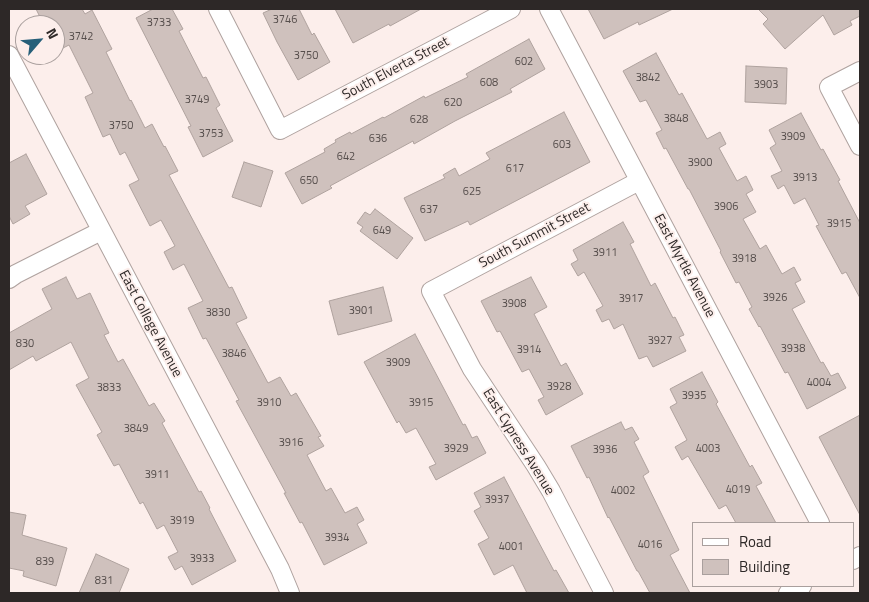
<!DOCTYPE html>
<html>
<head>
<meta charset="utf-8">
<style>
	body { margin:0 }
	#map { position:relative; width:869px; height:602px; overflow:hidden; background:#fceeeb; font-family:"Titillium Web",sans-serif }
	canvas { display:block }
	.frame { position:absolute; inset:0; border:10px solid #2d2827; pointer-events:none }
	.legend { position:absolute; left:692px; top:522px; width:162px; height:65px; box-sizing:border-box; background:#fceeeb; border:1px solid #a99f9d; margin:0; padding:6px 9px; list-style:none; font-size:15px; color:#2d2827 }
	.legend li { display:flex; align-items:center; gap:10px; height:25px }
	.legend b { width:25px; border:1px solid #a99f9d }
	.north { position:absolute; left:15px; top:15px; width:50px; height:50px; box-sizing:border-box; background:#fceeeb; border:1px solid #a99f9d; border-radius:50%; rotate:63deg; font-size:14px; font-weight:700; line-height:20px; text-align:center; color:#2d2827 }
	.north::after { content:''; display:block; margin:auto; width:18px; height:22px; background:#265f79; clip-path:polygon(50% 0,100% 100%,50% 72%,0 100%) }
</style>
</head>
<body>
<div id="map">
<canvas width="869" height="602"></canvas>
<div class="frame"></div>
<ul class="legend">
<li><b style="height:6px;background:#fff"></b>Road</li>
<li><b style="height:14px;background:#cfc1bd"></b>Building</li>
</ul>
<div class="north">N</div>
</div>
<script>
const ctx = document.querySelector('canvas').getContext('2d');
ctx.lineJoin = 'round';
function fill(path, color) {
  ctx.fillStyle = color;
  ctx.fill(path, 'evenodd');
}
function toPath(rows) {
  const path = new Path2D();
  for (const r of rows) {
    path.moveTo(r[0], r[1]);
    for (let i = 2; i < r.length; i += 2) path.lineTo(r[i], r[i + 1]);
  }
  return path;
}
function strokePath(path, color, width, dash) {
  ctx.strokeStyle = color;
  ctx.lineWidth = width;
  ctx.lineCap = dash ? 'butt' : 'round';
  ctx.setLineDash(dash || []);
  ctx.stroke(path);
}
function label(font, color, halo, rows, align = 'center') {
  ctx.font = font + ' "Titillium Web",sans-serif';
  ctx.lineWidth = 4;
  ctx.setLineDash([]);
  ctx.textBaseline = 'middle';
  ctx.strokeStyle = halo;
  ctx.fillStyle = color;
  for (const [text, x, y, turn = 0] of rows) {
    ctx.save();
    ctx.translate(x, y);
    ctx.rotate((+turn || 0) * Math.PI / 180);
    ctx.textAlign = isNaN(turn) ? turn : align;
    if (halo) ctx.strokeText(text, 0, 0);
    ctx.fillText(text, 0, 0);
    ctx.restore();
  }
}
const building = toPath([
	[36,9,82,9,85,14,92,10,112,49,106,52,130,101,131,100,145,128,152,124,164,147,165,146,178,171,169,175,229,288,232,287,247,318,236,323,268,383,280,377,291,396,296,393,321,436,318,437,324,446,307,455,326,491,331,488,345,513,357,507,364,520,357,524,367,543,324,565,302,522,300,523,284,493,286,493,236,401,239,400,206,338,203,339,188,308,203,301,184,264,173,270,164,252,175,246,161,220,150,226,129,185,139,180,125,152,120,155,110,134,103,137,85,97,93,93,69,45,55,52,55,25,44,25,36,9],
	[153,9,172,9,183,29,179,31,203,78,206,77,220,105,216,108,233,141,203,157,188,127,191,126,136,18,153,9],
	[272,9,299,9,312,35,314,33,330,62,298,80,277,42,263,13,272,9],
	[335,9,421,9,390,26,389,24,353,43,335,9],
	[588,9,673,9,639,25,638,22,604,39,588,9],
	[758,9,860,9,860,16,850,21,852,25,834,35,823,15,785,49,763,24,768,19,758,9],
	[529,39,545,69,510,89,512,92,455,121,414,144,413,141,330,186,332,188,302,204,285,173,325,152,324,149,336,142,335,140,350,132,351,134,383,117,384,118,424,96,425,98,468,77,466,74,529,39],
	[656,53,679,95,682,93,707,139,720,132,726,144,719,148,737,181,746,176,753,190,746,194,756,212,743,219,760,249,766,245,782,274,794,267,801,280,795,283,805,302,792,309,821,363,823,362,831,376,838,373,846,388,807,409,788,372,785,373,760,326,759,327,749,309,752,307,739,282,736,283,720,252,721,251,689,189,688,189,666,148,664,149,656,133,662,130,646,100,640,102,623,71,656,53],
	[746,66,787,68,786,104,745,102,746,66],
	[564,112,590,162,470,225,468,221,425,241,404,198,445,178,443,175,455,168,459,176,490,159,486,153,564,112],
	[801,113,821,150,823,149,840,180,838,181,860,223,860,298,846,272,842,274,816,226,819,225,805,198,794,204,784,185,778,189,771,176,782,171,770,148,776,144,769,130,801,113],
	[26,154,47,194,25,206,30,214,13,224,9,216,9,163,26,154],
	[244,162,273,171,261,207,232,197,244,162],
	[375,209,413,238,397,259,360,231,363,227,357,223,365,212,370,215,375,209],
	[623,222,634,242,630,244,651,286,655,283,673,318,675,317,684,335,679,337,686,351,653,367,647,356,639,359,623,324,614,329,609,319,602,322,596,310,603,306,584,272,578,276,571,264,578,260,573,250,623,222],
	[66,277,77,299,90,293,109,333,104,335,118,362,123,359,149,406,154,403,165,421,162,423,199,492,201,491,210,508,209,509,236,561,192,585,182,566,175,570,168,557,178,552,164,525,157,529,143,502,140,504,119,464,114,466,97,435,102,432,76,385,89,378,71,342,36,361,33,356,9,370,9,333,52,309,42,289,66,277],
	[531,277,547,307,534,314,561,366,566,363,583,394,546,415,538,400,544,397,529,369,522,372,500,331,497,332,481,301,531,277],
	[383,287,392,321,338,335,329,301,383,287],
	[415,334,463,425,465,424,472,438,477,436,486,453,436,480,429,467,436,464,416,428,406,433,399,421,397,423,364,362,415,334],
	[702,372,718,402,716,404,750,467,752,465,762,483,756,486,776,523,736,523,726,505,719,509,688,456,682,460,675,447,687,440,670,407,677,403,670,389,702,372],
	[860,415,860,515,819,437,860,415],
	[621,422,625,430,632,427,639,439,634,442,649,472,643,476,679,550,670,555,690,593,650,593,638,571,637,571,609,517,608,518,589,477,587,478,571,446,621,422],
	[504,477,554,571,556,570,569,593,527,593,513,565,494,575,478,544,489,538,474,511,481,507,474,493,504,477],
	[9,512,26,515,22,535,67,548,56,586,23,576,24,571,9,568,9,512],
	[96,554,129,569,119,593,79,593,96,554]
]);
fill(building, '#cfc1bd');
strokePath(building, '#afa29e', 1);
const minor = toPath([
	[218,9,280,130,511,9],
	[549,9,820,523],
	[9,55,280,569,290,593],
	[860,71,829,87,860,146],
	[9,279,16,274,101,231],
	[853,560,860,556],
	[604,593,551,491,536,466,472,369,431,291,639,181],
	[788,593,802,586]
]);
strokePath(minor, '#afa29f', 20);
strokePath(minor, '#fff', 18);
label('11px', '#564e4c', null, [
	["3746",285,20],
	["3733",159,23],
	["3742",81,37],
	["3750",306,56],
	["602",524,62],
	["3842",648,78],
	["608",489,83],
	["3903",766,85],
	["3749",197,100],
	["620",453,103],
	["3848",676,119],
	["628",419,120],
	["3750",121,126],
	["3753",211,134],
	["3909",793,137],
	["636",378,139],
	["603",562,145],
	["642",346,157],
	["3900",700,163],
	["617",515,169],
	["3913",805,178],
	["650",309,181],
	["625",472,192],
	["3906",726,207],
	["637",429,210],
	["3915",839,224],
	["649",382,231],
	["3911",605,253],
	["3918",744,259],
	["3926",775,298],
	["3917",631,299],
	["3908",514,304],
	["3901",361,311],
	["3830",218,313],
	["3927",660,341],
	["830",25,344],
	["3938",793,349],
	["3914",529,350],
	["3846",234,354],
	["3909",398,363],
	["4004",819,383],
	["3928",559,387],
	["3833",109,388],
	["3935",694,396],
	["3910",269,403],
	["3915",421,403],
	["3849",136,429],
	["3916",291,443],
	["3929",456,449],
	["4003",708,449],
	["3936",605,450],
	["3911",157,475],
	["4019",738,490],
	["4002",623,491],
	["3937",497,500],
	["3919",182,521],
	["3934",337,538],
	["4016",650,545],
	["4001",511,547],
	["3933",202,559],
	["839",45,562],
	["831",104,581]
]);
label('14px', '#2d2827', '#fceeeb', [
	["South Elverta Street",396,69,-28],
	["South Summit Street",535,236,-28],
	["East Myrtle Avenue",684,266,62],
	["East College Avenue",150,324,62],
	["East Cypress Avenue",518,442,58]
]);
</script>
</body>
</html>
